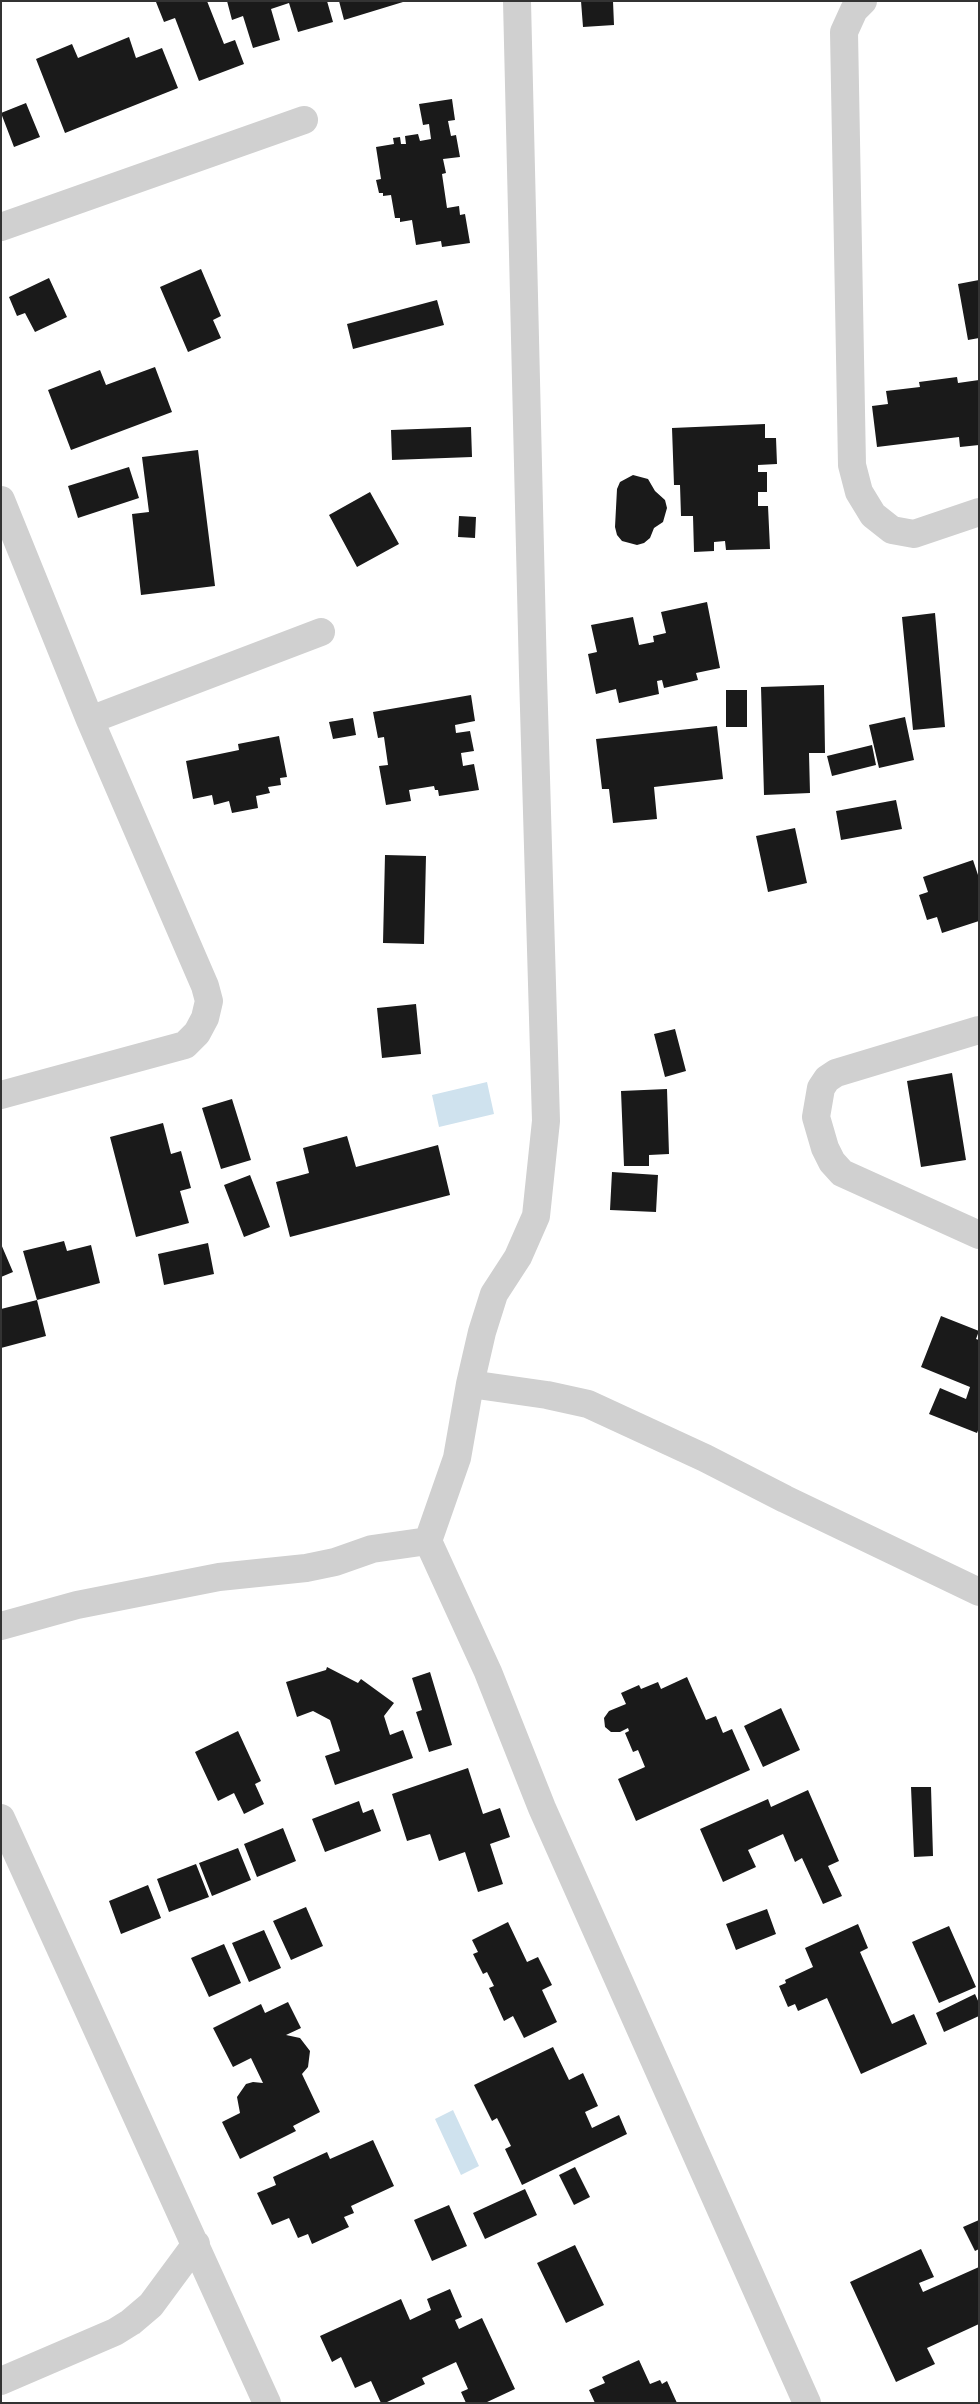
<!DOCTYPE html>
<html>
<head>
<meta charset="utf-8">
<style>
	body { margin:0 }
	#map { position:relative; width:980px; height:2404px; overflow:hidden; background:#fff; font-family:Inter,sans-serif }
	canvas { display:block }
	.frame { position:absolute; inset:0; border:2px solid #333; pointer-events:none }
</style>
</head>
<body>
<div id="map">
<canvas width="980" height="2404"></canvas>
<div class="frame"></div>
</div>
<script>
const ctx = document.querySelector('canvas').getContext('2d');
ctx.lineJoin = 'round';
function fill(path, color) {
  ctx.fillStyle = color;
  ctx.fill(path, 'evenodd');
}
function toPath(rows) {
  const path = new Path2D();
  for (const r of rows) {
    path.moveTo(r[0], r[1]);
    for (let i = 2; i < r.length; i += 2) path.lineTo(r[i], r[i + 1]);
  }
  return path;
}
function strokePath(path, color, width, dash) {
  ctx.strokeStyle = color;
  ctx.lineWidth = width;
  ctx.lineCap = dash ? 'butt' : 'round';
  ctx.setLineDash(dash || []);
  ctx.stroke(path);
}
fill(toPath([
	[487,1082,494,1114,439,1127,432,1095],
	[453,2110,479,2166,461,2175,435,2119]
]), '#cfe2ee');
fill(toPath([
	[207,1,224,44,235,40,244,64,199,81,175,18,164,22,156,2],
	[227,1,327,1,333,22,298,32,289,3,271,9,280,40,253,48,243,16,232,20],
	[339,1,403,1,403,2,344,20],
	[581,1,613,1,614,25,583,27],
	[129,37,136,58,162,48,178,88,65,133,36,59,72,44,78,58],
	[452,99,455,120,448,121,451,136,456,135,460,157,443,159,446,173,442,174,447,208,459,206,460,215,465,214,470,243,442,247,441,241,416,245,412,220,400,222,400,218,395,218,391,195,383,196,383,193,379,193,376,180,381,179,376,147,394,144,393,138,400,137,401,144,406,144,405,136,418,134,420,141,431,139,429,124,423,125,419,104],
	[26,103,40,137,14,147,1,113],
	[201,269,221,316,213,320,221,338,188,352,160,287],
	[49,278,67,317,35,332,25,313,17,316,9,297],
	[979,280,979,338,968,340,958,284],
	[437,300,444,325,353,349,347,324],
	[155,367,172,412,71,450,48,390,100,370,106,385],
	[957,377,958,383,979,380,979,445,960,447,959,437,877,447,872,406,888,404,886,391,920,387,919,382],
	[765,424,765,438,776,438,777,464,758,465,758,472,767,472,767,492,758,492,758,506,768,506,770,549,726,550,725,541,714,542,714,551,694,552,693,516,681,516,680,485,674,485,672,428],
	[471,427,472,457,392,460,391,430],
	[198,450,215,586,141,595,132,514,149,512,142,457],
	[129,467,139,498,78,518,68,486],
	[633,475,648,479,655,491,665,500,667,508,663,522,654,528,650,538,644,543,637,545,622,541,617,535,615,527,617,489,620,482],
	[370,492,399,544,357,567,329,515],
	[459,516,476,517,475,538,458,537],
	[707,602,720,668,696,673,698,680,664,688,662,680,657,681,659,694,619,703,616,689,596,694,588,654,597,652,591,625,633,617,639,645,654,642,653,636,666,633,661,612],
	[935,613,945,727,913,730,902,617],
	[824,685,825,753,809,753,810,793,764,795,761,687],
	[726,690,747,690,747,727,726,727],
	[471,695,475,721,455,725,456,733,470,731,474,751,461,753,463,766,474,764,479,790,439,796,438,790,435,790,434,786,409,790,411,801,386,805,379,766,388,765,384,737,378,738,373,712],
	[905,717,914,760,879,768,869,725],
	[353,718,356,735,333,739,329,722],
	[717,726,723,779,654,787,657,819,613,823,609,789,602,789,596,739],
	[279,736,287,777,280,778,281,785,268,787,270,793,256,796,258,808,232,813,229,801,214,805,212,795,193,799,186,761,239,750,238,744],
	[872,745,876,765,832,776,827,756],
	[896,800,902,829,841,840,836,811],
	[795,828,807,883,768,892,756,836],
	[385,855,426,856,424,944,383,943],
	[973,860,979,878,979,921,942,933,937,917,927,920,919,895,928,892,923,877],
	[416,1004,421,1054,382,1058,377,1008],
	[675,1029,686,1071,665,1077,654,1034],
	[952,1073,966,1160,921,1167,907,1081],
	[667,1089,669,1154,649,1155,649,1166,624,1166,621,1091],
	[232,1099,251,1160,221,1169,202,1108],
	[163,1123,171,1154,181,1151,191,1188,180,1191,189,1223,136,1237,110,1137],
	[347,1136,356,1167,438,1145,450,1195,290,1237,276,1182,309,1173,303,1148],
	[612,1172,658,1175,656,1212,610,1210],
	[250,1175,270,1227,244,1237,224,1185],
	[64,1241,67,1251,91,1245,100,1283,37,1300,23,1251],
	[208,1243,214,1274,164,1285,158,1254],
	[1,1244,13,1272,1,1277],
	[37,1300,46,1336,1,1348,1,1309],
	[941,1316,979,1331,976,1339,979,1340,979,1428,977,1433,929,1414,940,1388,966,1399,970,1387,921,1367],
	[327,1667,358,1683,361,1679,394,1703,384,1716,390,1735,403,1730,413,1758,335,1785,325,1756,340,1751,330,1720,313,1711,297,1717,286,1682,326,1670],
	[430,1672,452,1745,429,1752,416,1712,422,1710,412,1678],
	[687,1677,706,1720,716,1716,723,1733,732,1729,750,1770,636,1821,618,1779,645,1767,638,1750,633,1752,625,1733,629,1731,628,1728,620,1732,611,1732,605,1727,604,1718,609,1711,626,1704,621,1693,639,1685,641,1689,658,1682,661,1689],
	[781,1708,800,1750,763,1767,744,1726],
	[238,1731,261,1781,255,1784,264,1804,244,1814,234,1793,218,1801,195,1752],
	[468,1768,483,1814,500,1808,510,1837,490,1844,503,1884,478,1892,465,1852,439,1861,430,1834,407,1841,392,1794],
	[911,1787,931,1787,933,1856,914,1857],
	[808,1790,839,1861,828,1866,842,1896,823,1904,802,1858,795,1862,783,1834,748,1850,756,1867,723,1882,700,1829,768,1799,771,1807],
	[359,1801,363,1813,373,1809,381,1831,325,1852,312,1819],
	[283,1828,296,1861,257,1877,244,1844],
	[238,1848,251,1880,212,1896,199,1863],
	[196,1864,209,1897,169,1912,157,1879],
	[148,1885,161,1918,121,1934,109,1901],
	[306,1907,323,1946,291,1960,273,1921],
	[767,1909,776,1934,736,1950,726,1924],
	[508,1922,527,1962,538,1957,552,1985,542,1990,557,2022,524,2038,513,2016,504,2021,489,1988,494,1986,487,1972,483,1974,473,1954,478,1952,472,1940],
	[858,1924,868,1948,860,1952,892,2024,914,2014,927,2044,861,2074,827,1998,798,2011,795,2004,788,2007,779,1986,786,1983,785,1980,813,1967,805,1948],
	[949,1926,976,1987,939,2003,912,1942],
	[264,1930,281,1968,249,1982,232,1943],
	[224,1944,241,1983,209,1997,191,1958],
	[975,1994,979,2003,979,2016,944,2032,936,2013],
	[288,2002,301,2028,286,2035,300,2038,310,2051,308,2067,302,2074,320,2112,293,2126,296,2131,240,2159,222,2122,240,2113,237,2097,246,2084,253,2082,263,2083,251,2058,233,2067,213,2028,261,2004,265,2013],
	[553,2047,569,2080,583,2073,598,2106,585,2112,592,2128,619,2115,627,2134,522,2185,505,2149,511,2146,497,2118,492,2121,474,2085],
	[373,2140,394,2186,351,2206,354,2213,344,2217,349,2227,312,2244,308,2234,298,2238,289,2218,272,2225,257,2193,276,2185,273,2177,327,2152,330,2159],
	[575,2167,590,2197,574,2205,559,2175],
	[525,2189,537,2215,485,2239,473,2213],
	[449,2205,467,2246,432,2261,414,2220],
	[979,2220,979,2249,975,2251,963,2227],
	[575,2245,604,2305,566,2323,537,2263],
	[921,2249,934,2277,919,2283,923,2292,979,2267,979,2324,927,2348,935,2364,896,2382,850,2282],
	[450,2289,462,2317,455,2320,459,2329,482,2318,515,2389,485,2403,466,2403,461,2392,468,2389,456,2362,422,2378,425,2384,385,2403,381,2403,371,2381,355,2388,341,2357,332,2362,320,2336,401,2299,410,2320,431,2310,427,2299],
	[639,2360,650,2384,660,2380,662,2384,667,2381,677,2403,595,2403,589,2390,605,2383,602,2377]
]), '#1a1a1a');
strokePath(toPath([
	[517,1,533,675,546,1121,536,1216,518,1257,494,1294,482,1332,470,1384,457,1458,428,1541,488,1672,542,1808,807,2403],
	[863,1,854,10,844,32,852,465,859,492,873,515,892,530,914,534,979,512],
	[1,227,304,120],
	[1,500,90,720,205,986,209,1001,205,1018,197,1033,185,1045,1,1095],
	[90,720,321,632],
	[979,1030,836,1073,827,1079,821,1088,816,1117,825,1148,832,1162,842,1173,979,1235],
	[470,1384,547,1395,588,1404,705,1458,785,1499,979,1592],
	[1,1626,77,1605,219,1577,306,1568,335,1562,372,1549,428,1541],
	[1,1818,267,2403],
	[1,2381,115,2332,131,2322,151,2305,196,2244]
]), '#d0d0d0', 28);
</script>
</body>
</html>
